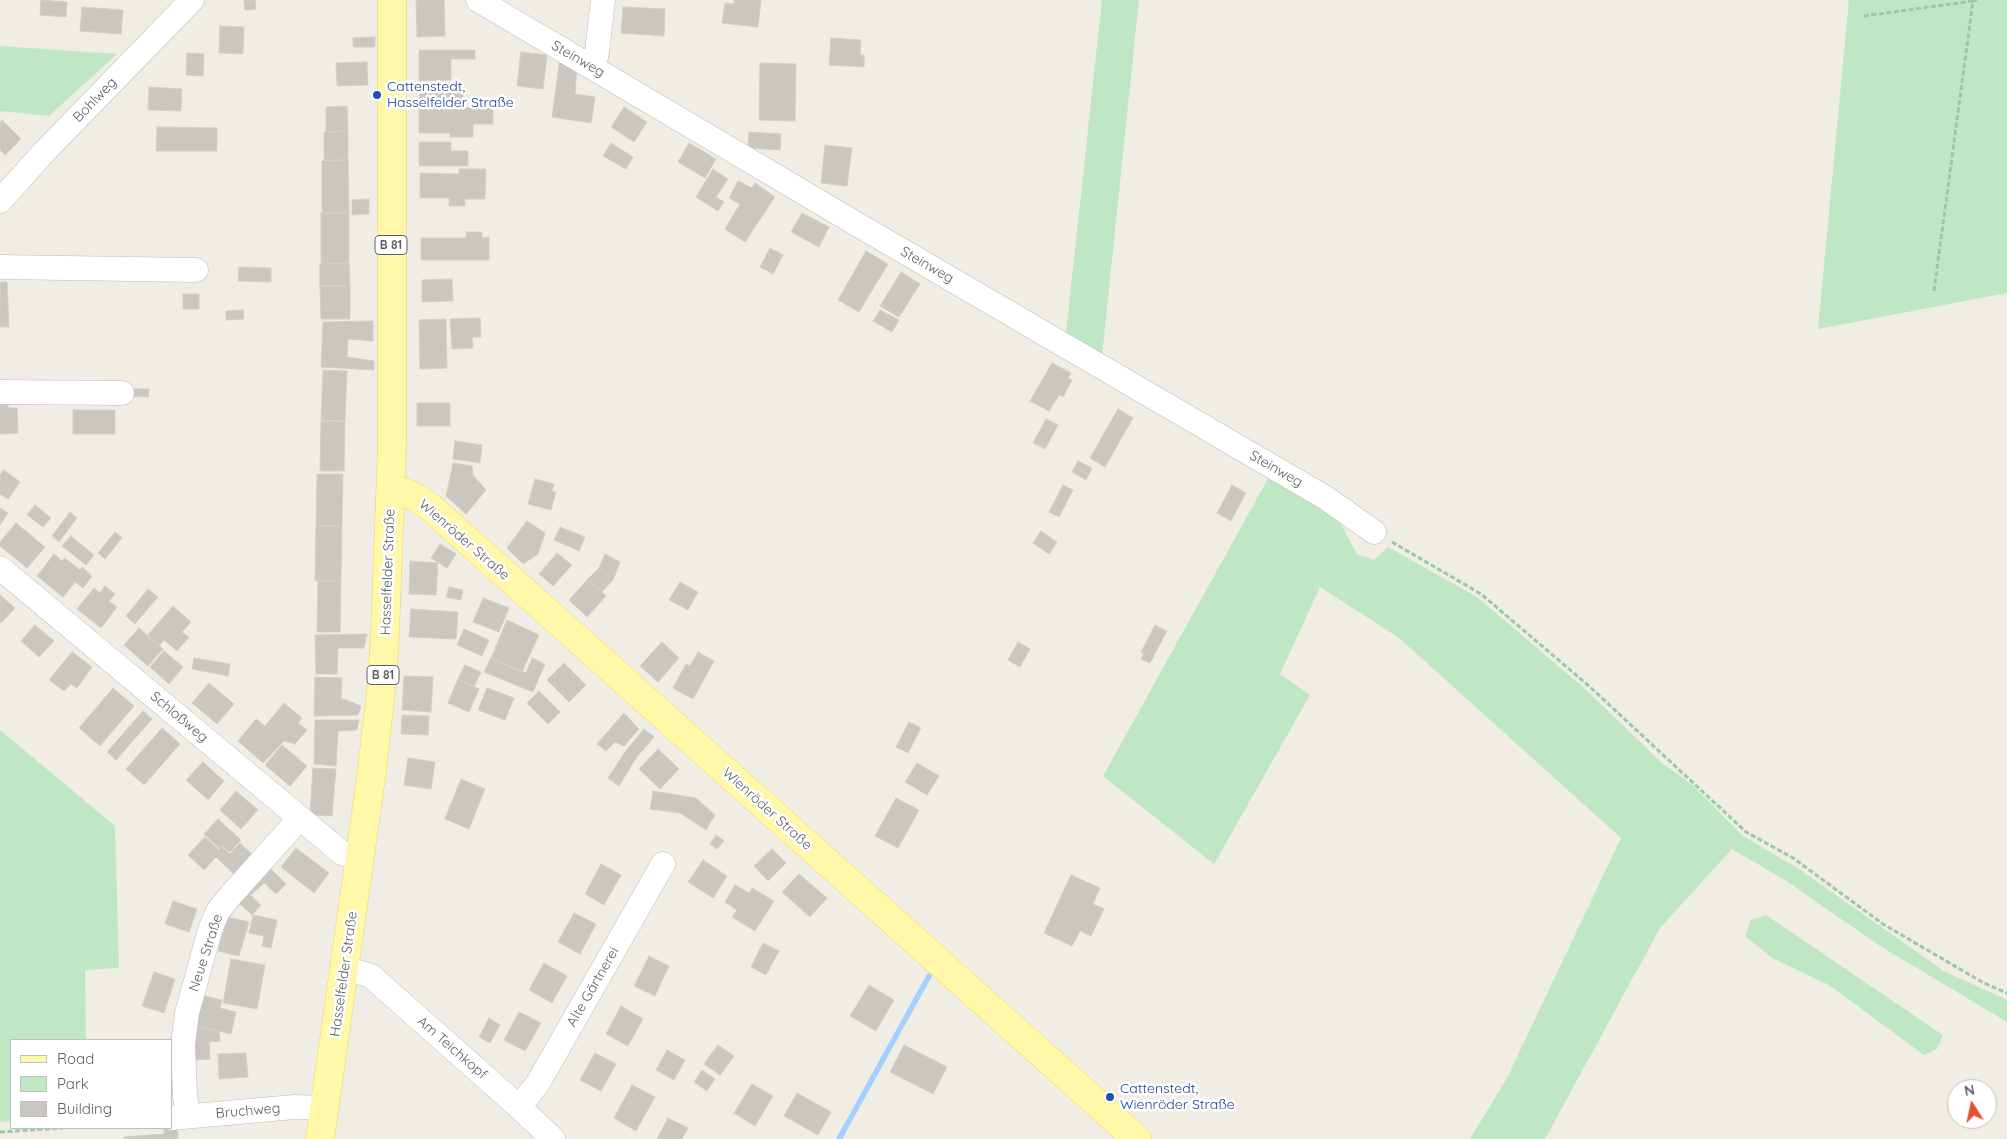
<!DOCTYPE html>
<html>
<head>
<meta charset="utf-8">
<style>
	body { margin:0 }
	#map { position:relative; width:2007px; height:1139px; overflow:hidden; background:#efede4; font-family:Quicksand,sans-serif }
	canvas { display:block }
	.legend { position:absolute; left:10px; top:1039px; width:162px; height:90px; box-sizing:border-box; background:#fff; border:1px solid #bebfc1; margin:0; padding:6px 9px; list-style:none; font-size:15px; color:#5c5f65 }
	.legend li { display:flex; align-items:center; gap:10px; height:25px }
	.legend b { width:25px; border:1px solid #bebfc1 }
	.north { position:absolute; left:1947px; top:1079px; width:50px; height:50px; box-sizing:border-box; background:#fff; border:1px solid #bebfc1; border-radius:50%; rotate:350deg; font-size:14px; font-weight:700; line-height:20px; text-align:center; color:#5c5f65 }
	.north::after { content:''; display:block; margin:auto; width:18px; height:22px; background:#eb4c2d; clip-path:polygon(50% 0,100% 100%,50% 72%,0 100%) }
</style>
</head>
<body>
<div id="map">
<canvas width="2007" height="1139"></canvas>
<ul class="legend">
<li><b style="height:6px;background:#fff8a9"></b>Road</li>
<li><b style="height:14px;background:#c0e7c3"></b>Park</li>
<li><b style="height:14px;background:#cac7c1"></b>Building</li>
</ul>
<div class="north">N</div>
</div>
<script>
const ctx = document.querySelector('canvas').getContext('2d');
ctx.lineJoin = 'round';
function fill(path, color) {
  ctx.fillStyle = color;
  ctx.fill(path, 'evenodd');
}
function toPath(rows) {
  const path = new Path2D();
  for (const r of rows) {
    path.moveTo(r[0], r[1]);
    for (let i = 2; i < r.length; i += 2) path.lineTo(r[i], r[i + 1]);
  }
  return path;
}
function strokePath(path, color, width, dash) {
  ctx.strokeStyle = color;
  ctx.lineWidth = width;
  ctx.lineCap = dash ? 'butt' : 'round';
  ctx.setLineDash(dash || []);
  ctx.stroke(path);
}
function label(font, color, halo, rows, align = 'center') {
  ctx.font = font + ' Quicksand,sans-serif';
  ctx.lineWidth = 5;
  ctx.setLineDash([]);
  ctx.textBaseline = 'middle';
  ctx.strokeStyle = halo;
  ctx.fillStyle = color;
  for (const [text, x, y, turn = 0] of rows) {
    ctx.save();
    ctx.translate(x, y);
    ctx.rotate((+turn || 0) * Math.PI / 180);
    ctx.textAlign = isNaN(turn) ? turn : align;
    if (halo) ctx.strokeText(text, 0, 0);
    ctx.fillText(text, 0, 0);
    ctx.restore();
  }
}
fill(toPath([
	[1102,0,1139,0,1102,356,1066,333],
	[1849,0,2007,0,2007,293,1818,329],
	[0,46,117,54,49,116,0,111],
	[1270,475,1333,510,1357,554,1374,560,1388,547,1477,597,1583,687,1662,763,1690,783,1743,836,1799,869,1944,971,2007,1000,2007,1022,1880,946,1785,880,1732,849,1660,928,1545,1139,1470,1139,1507,1078,1621,838,1399,638,1320,587,1280,674,1310,695,1214,864,1103,776],
	[0,730,115,826,119,968,85,970,86,1040,11,1040,11,1121,0,1122],
	[1766,915,1943,1035,1937,1049,1924,1055,1829,985,1772,958,1745,936,1751,920]
]), '#c0e7c3');
strokePath(toPath([
	[839,1139,929,976]
]), '#a4d0ff', 5.5);
const building = toPath([
	[41,0,67,2,66,17,40,15,41,0],
	[244,0,255,0,256,9,245,10,244,0],
	[416,0,444,0,445,36,417,37,416,0],
	[734,0,761,0,758,27,722,23,725,3,734,4,734,0],
	[82,7,123,10,121,34,80,31,82,7],
	[623,7,665,9,664,36,621,33,623,7],
	[220,26,244,27,243,54,219,53,220,26],
	[375,37,375,47,353,47,353,38,375,37],
	[831,38,861,40,860,55,864,55,864,67,829,65,831,38],
	[419,50,475,50,475,59,451,59,451,80,419,81,419,50],
	[521,52,547,55,543,89,517,86,521,52],
	[187,53,204,54,203,76,186,75,187,53],
	[560,58,577,67,575,94,595,97,591,123,552,117,560,58],
	[367,62,368,85,337,86,336,63,367,62],
	[760,63,796,64,795,121,759,120,760,63],
	[149,87,182,89,181,111,148,110,149,87],
	[420,89,463,90,463,104,419,103,420,89],
	[347,106,348,131,326,132,326,107,347,106],
	[419,107,493,108,493,124,473,124,473,137,450,137,450,133,419,133,419,107],
	[624,107,647,122,634,142,611,127,624,107],
	[2,120,21,139,5,155,0,150,0,122,2,120],
	[157,127,217,128,217,151,156,151,157,127],
	[348,131,348,160,324,160,324,132,348,131],
	[749,132,781,134,780,150,748,148,749,132],
	[419,142,451,142,451,151,468,151,468,166,419,166,419,142],
	[611,143,633,157,626,169,603,156,611,143],
	[689,143,716,159,705,178,678,162,689,143],
	[825,145,852,148,847,186,821,183,825,145],
	[348,160,349,213,322,213,322,161,348,160],
	[459,169,486,169,485,199,465,199,465,206,449,206,449,198,420,198,420,173,459,174,459,169],
	[713,169,728,179,716,197,724,202,718,211,696,197,713,169],
	[738,181,752,188,755,183,775,197,745,242,725,229,740,204,729,198,738,181],
	[369,199,369,214,352,215,352,200,369,199],
	[321,213,349,213,349,263,321,264,321,213],
	[802,213,829,227,819,247,791,232,802,213],
	[466,232,482,232,482,238,489,237,489,260,421,260,421,238,466,238,466,232],
	[770,248,783,255,773,274,760,267,770,248],
	[866,251,888,264,859,312,838,300,866,251],
	[349,263,350,286,320,286,320,264,349,263],
	[239,267,271,268,271,282,238,281,239,267],
	[901,272,920,284,899,317,880,306,901,272],
	[452,279,453,301,422,302,422,280,452,279],
	[0,282,7,282,9,327,0,327,0,282],
	[320,286,350,286,350,319,321,319,320,286],
	[183,294,199,294,199,309,183,309,183,294],
	[243,310,244,319,226,320,226,311,243,310],
	[880,310,899,320,892,332,873,321,880,310],
	[480,318,481,337,472,337,473,348,452,349,450,319,480,318],
	[446,319,447,368,420,369,419,320,446,319],
	[373,321,373,341,348,339,347,357,374,361,374,370,321,367,323,322,373,321],
	[1052,363,1071,373,1068,378,1072,380,1063,397,1059,395,1049,411,1030,401,1052,363],
	[323,370,347,371,345,421,321,420,323,370],
	[126,389,149,389,148,397,125,396,126,389],
	[417,403,450,403,450,426,417,426,417,403],
	[8,404,8,408,17,408,18,433,0,434,0,405,8,404],
	[1118,409,1133,418,1105,467,1090,458,1118,409],
	[73,410,115,410,115,434,73,434,73,410],
	[1046,419,1058,425,1045,449,1033,443,1046,419],
	[321,421,345,422,344,471,320,471,321,421],
	[455,441,482,445,480,463,453,459,455,441],
	[1078,461,1092,468,1086,480,1072,472,1078,461],
	[453,463,472,466,473,475,486,490,466,514,446,496,453,463],
	[4,470,20,482,8,499,0,494,0,475,4,470],
	[317,474,343,474,342,526,316,526,317,474],
	[535,479,554,484,552,491,556,492,551,510,528,504,535,479],
	[1063,485,1073,490,1059,517,1049,512,1063,485],
	[1232,485,1246,493,1231,521,1217,513,1232,485],
	[35,505,51,518,43,527,27,515,35,505],
	[0,508,8,513,0,525,0,508],
	[70,512,77,518,59,542,52,536,70,512],
	[527,521,545,533,538,554,523,564,507,548,527,521],
	[16,523,45,547,27,568,0,546,0,542,16,523],
	[316,526,342,526,341,581,315,581,316,526],
	[560,527,585,537,579,551,554,540,560,527],
	[1041,531,1057,542,1049,554,1033,543,1041,531],
	[115,532,122,538,105,559,98,553,115,532],
	[71,536,94,555,86,565,62,546,71,536],
	[440,544,456,554,447,568,431,558,440,544],
	[557,553,572,565,553,586,539,574,557,553],
	[54,554,62,561,65,558,80,570,82,567,92,576,83,588,75,582,63,597,37,576,54,554],
	[605,554,620,562,613,580,599,568,605,554],
	[410,561,438,563,436,595,409,594,410,561],
	[599,568,613,580,602,592,588,579,599,568],
	[588,579,606,596,587,617,569,600,588,579],
	[318,581,341,581,340,632,317,632,318,581],
	[680,582,698,592,688,610,669,600,680,582],
	[105,586,115,594,109,601,117,607,101,628,77,609,94,588,100,593,105,586],
	[449,587,463,590,461,600,446,597,449,587],
	[148,589,158,597,135,624,126,616,148,589],
	[0,595,15,608,1,623,0,622,0,595],
	[483,598,509,608,499,632,473,622,483,598],
	[173,606,191,622,182,632,189,637,177,651,164,640,159,646,147,636,173,606],
	[411,609,458,612,456,639,409,637,411,609],
	[507,620,539,635,522,672,491,658,507,620],
	[35,625,54,641,39,657,21,641,35,625],
	[1155,625,1167,631,1150,663,1141,659,1144,654,1141,652,1155,625],
	[139,628,163,649,148,666,124,645,139,628],
	[464,629,489,640,482,656,457,645,464,629],
	[367,634,364,648,338,648,337,674,316,674,315,635,367,634],
	[662,642,679,658,658,682,640,666,662,642],
	[1018,642,1030,649,1020,667,1008,660,1018,642],
	[164,651,183,667,169,684,150,667,164,651],
	[72,652,92,667,77,688,71,684,64,691,49,680,72,652],
	[698,652,714,661,693,699,673,688,686,664,690,666,698,652],
	[194,658,230,664,228,676,192,669,194,658],
	[491,658,526,673,532,658,545,664,533,692,484,672,491,658],
	[564,663,586,685,569,702,547,680,564,663],
	[465,665,481,672,474,687,458,679,465,665],
	[404,676,433,677,431,712,402,710,404,676],
	[315,677,342,678,341,698,361,706,358,715,314,716,315,677],
	[458,679,479,689,469,712,448,703,458,679],
	[209,683,234,704,217,724,192,703,209,683],
	[113,688,134,706,100,746,79,728,113,688],
	[487,688,514,698,505,720,478,710,487,688],
	[539,691,560,712,548,724,527,703,539,691],
	[284,703,302,718,298,723,307,730,295,744,284,741,263,763,238,741,256,719,265,726,284,703],
	[143,711,152,719,116,760,107,752,143,711],
	[624,713,639,729,624,746,615,742,606,751,597,744,624,713],
	[402,715,429,716,428,735,401,734,402,715],
	[315,720,359,720,357,730,338,731,336,766,314,764,315,720],
	[909,722,921,728,908,753,896,747,909,722],
	[162,728,180,744,144,785,126,769,162,728],
	[644,729,654,737,636,758,619,786,608,778,625,752,644,729],
	[282,745,307,766,290,786,265,765,282,745],
	[658,749,679,769,660,789,639,769,658,749],
	[408,758,435,762,431,789,404,785,408,758],
	[203,762,224,781,208,800,186,780,203,762],
	[917,763,939,776,927,795,905,782,917,763],
	[313,768,336,769,332,816,310,815,313,768],
	[461,779,485,789,469,829,445,819,461,779],
	[236,791,258,810,241,829,220,810,236,791],
	[653,791,696,798,715,815,706,830,680,813,650,809,653,791],
	[896,798,919,810,898,848,875,836,896,798],
	[218,819,241,840,230,852,221,845,219,848,204,834,218,819],
	[716,835,724,841,717,849,710,844,716,835],
	[205,837,219,850,221,846,230,854,240,843,254,856,236,876,216,857,204,870,188,855,205,837],
	[296,848,329,873,314,893,281,867,296,848],
	[772,849,786,863,768,881,754,866,772,849],
	[703,860,727,876,713,898,688,882,703,860],
	[601,864,621,875,604,905,585,894,601,864],
	[270,868,286,884,276,894,260,879,270,868],
	[799,874,827,898,810,917,782,892,799,874],
	[1071,875,1100,888,1093,904,1104,909,1091,936,1080,931,1072,946,1044,933,1071,875],
	[260,879,264,883,251,895,247,892,260,879],
	[735,885,749,893,752,888,774,901,755,931,732,917,737,910,725,902,735,885],
	[247,892,261,905,252,915,237,901,247,892],
	[173,901,197,909,189,932,165,924,173,901],
	[574,913,596,924,580,954,558,942,574,913],
	[253,915,277,920,271,948,262,946,264,936,249,933,253,915],
	[227,917,249,922,239,956,218,951,227,917],
	[763,943,779,951,766,975,751,967,763,943],
	[649,956,669,966,655,996,634,986,649,956],
	[231,959,265,965,257,1009,223,1003,231,959],
	[544,963,567,976,552,1003,529,990,544,963],
	[154,972,175,979,164,1013,142,1006,154,972],
	[869,985,894,1000,876,1031,850,1016,869,985],
	[201,995,222,1000,220,1008,236,1012,231,1034,194,1025,201,995],
	[621,1006,643,1019,628,1046,606,1034,621,1006],
	[519,1012,541,1023,525,1051,504,1040,519,1012],
	[489,1018,500,1025,490,1043,479,1037,489,1018],
	[194,1025,219,1031,220,1041,209,1042,210,1059,195,1060,194,1025],
	[718,1045,734,1056,720,1075,704,1064,718,1045],
	[904,1045,947,1067,933,1094,890,1072,904,1045],
	[667,1050,685,1060,674,1080,656,1070,667,1050],
	[246,1053,248,1077,219,1079,218,1054,246,1053],
	[595,1053,616,1064,601,1091,580,1080,595,1053],
	[702,1070,715,1079,707,1091,694,1082,702,1070],
	[752,1084,773,1096,755,1126,734,1113,752,1084],
	[632,1085,655,1097,636,1131,614,1118,632,1085],
	[797,1093,831,1112,818,1135,784,1116,797,1093],
	[668,1118,688,1128,682,1139,657,1139,668,1118],
	[177,1128,178,1139,124,1139,124,1137,164,1134,164,1129,177,1128]
]);
fill(building, '#cac7c1');
strokePath(building, '#d4d0c2', 1);
const minor = toPath([
	[478,0,860,226,1326,498,1374,532],
	[594,67,597,52,603,0],
	[0,201,46,150,192,0],
	[0,267,196,270],
	[0,392,122,393],
	[0,568,342,853,361,859],
	[345,968,371,976,519,1107,553,1139],
	[519,1107,538,1083,663,864],
	[189,1116,185,1097,183,1044,187,1013,210,930,218,911,231,895,300,818],
	[171,1118,294,1107,325,1108]
]);
const major = toPath([
	[391,490,402,491,415,497,430,507,1137,1139],
	[320,1139,371,778,382,682,385,633,392,445,392,0]
]);
strokePath(minor, '#b9bbc0', 25);
strokePath(major, '#f3d559', 29);
strokePath(toPath([
	[1864,16,1973,1],
	[1934,291,1973,1,1977,0],
	[1392,542,1481,594,1589,686,1746,832,1793,858,1883,924,1982,982,2007,993],
	[0,1132,62,1128]
]), '#99c8aa', 3, [5, 2.5]);
strokePath(minor, '#fff', 24);
strokePath(major, '#fff8a9', 28);
for (const [x, y, r, color] of [
	[377,95,5,"#1a4fb4"],
	[1110,1097,5,"#1a4fb4"]
]) {
  const dot = new Path2D();
  dot.arc(x, y, r, 0, 2 * Math.PI);
  ctx.fillStyle = color;
  ctx.fill(dot);
  strokePath(dot, '#fff', 2);
}
for (const [x, y, w] of [
	[391,245,32],
	[383,675,32]
]) {
  const box = new Path2D();
  box.roundRect(x - w / 2, y - 9.5, w, 19, 4);
  ctx.fillStyle = '#fff';
  ctx.fill(box);
  strokePath(box, '#5c5f65', 1);
}
label('bold 12px', '#5c5f65', null, [
	["B 81",391,245],
	["B 81",383,675]
]);
label('14px', '#5c5f65', '#fff', [
	["Steinweg",578,59,30],
	["Bohlweg",95,100,-46],
	["Steinweg",927,265,30],
	["Steinweg",1276,469,30],
	["Wienröder Straße",464,540,41],
	["Hasselfelder Straße",388,572,-88],
	["Schloßweg",179,717,40],
	["Wienröder Straße",767,809,42],
	["Neue Straße",206,953,-72],
	["Hasselfelder Straße",344,974,-82],
	["Alte Gärtnerei",593,987,-60],
	["Am Teichkopf",452,1048,41],
	["Bruchweg",248,1111,-5]
]);
label('14px', '#164399', '#fff', [
	["Cattenstedt,",387,87],
	["Hasselfelder Straße",387,103],
	["Cattenstedt,",1120,1089],
	["Wienröder Straße",1120,1105]
], 'left');
</script>
</body>
</html>
